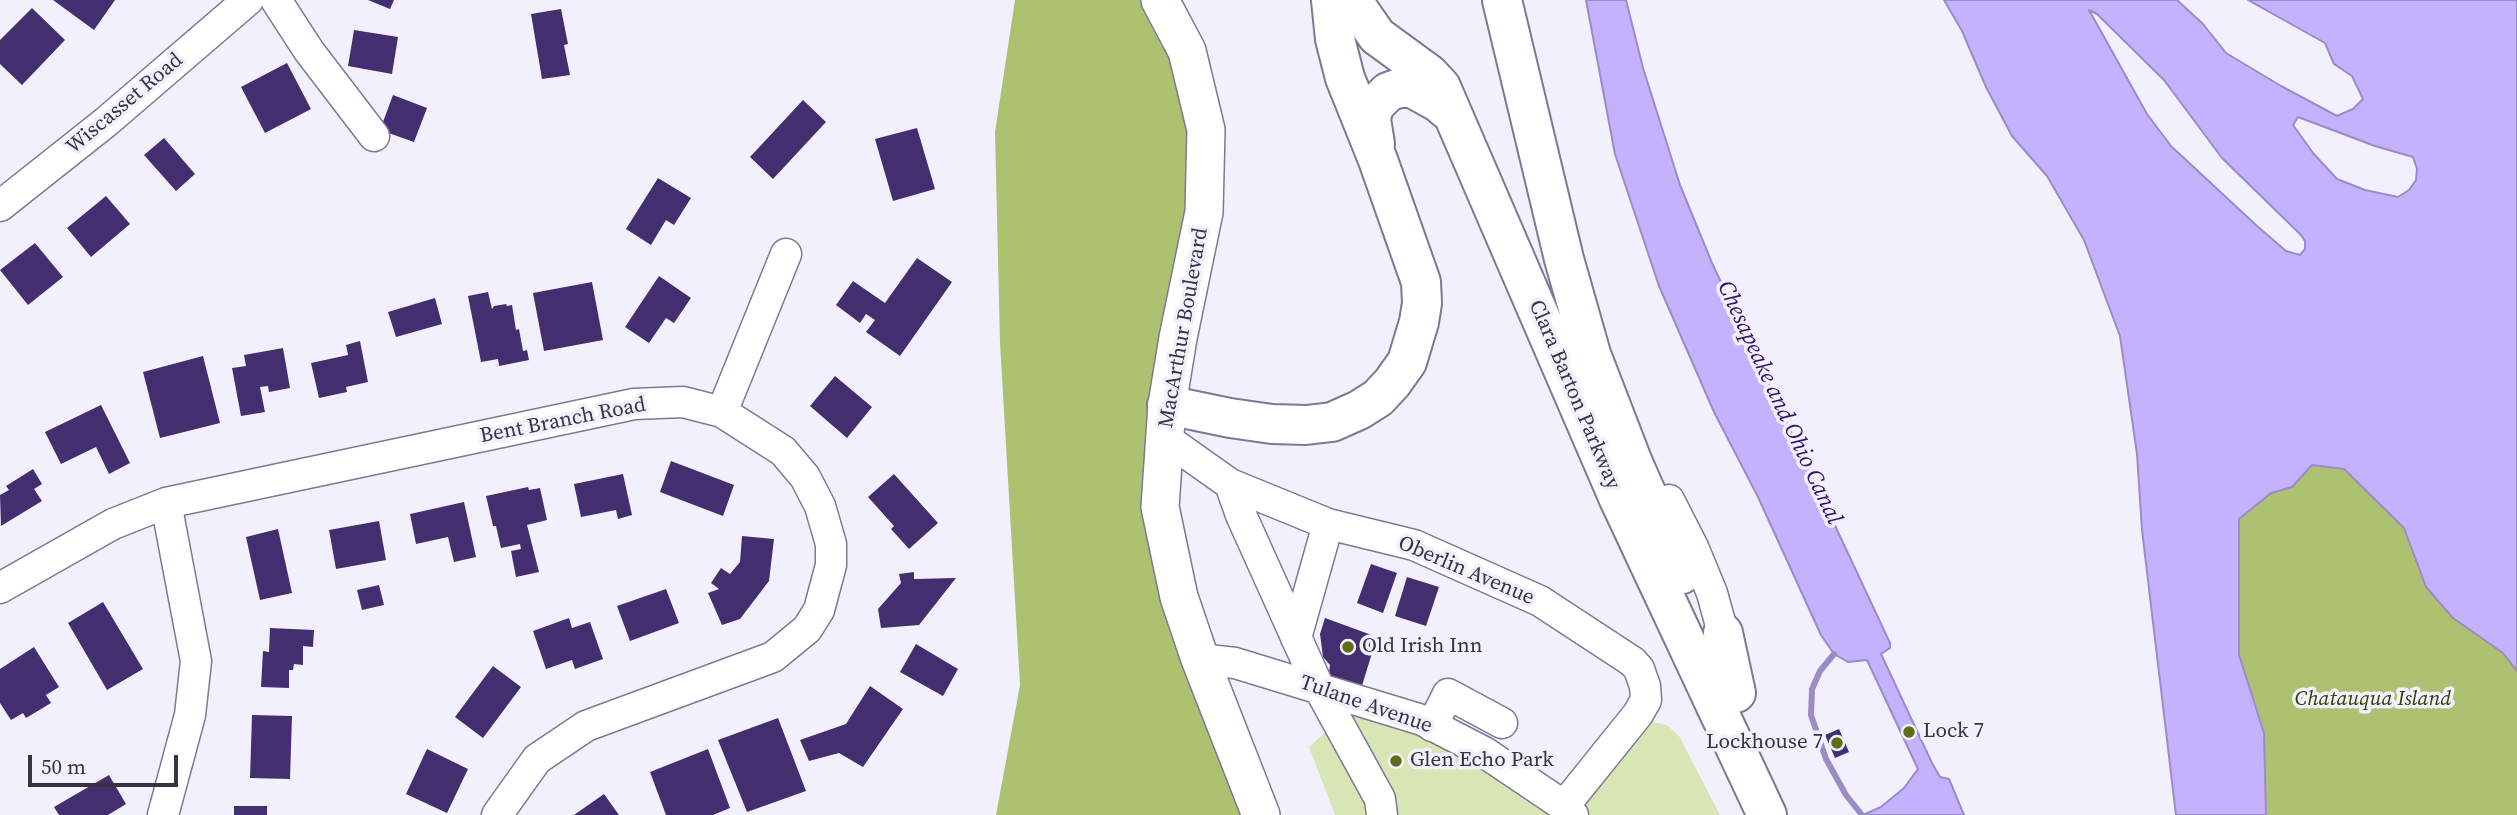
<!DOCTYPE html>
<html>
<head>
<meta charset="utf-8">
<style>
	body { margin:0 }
	#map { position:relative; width:2517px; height:815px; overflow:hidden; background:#f3f0fd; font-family:"Source Serif 4",serif }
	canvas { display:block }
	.scale { position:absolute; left:28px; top:755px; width:150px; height:32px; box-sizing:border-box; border:4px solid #373441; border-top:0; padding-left:9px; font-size:21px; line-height:24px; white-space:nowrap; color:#373441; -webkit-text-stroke:5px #f3f0fd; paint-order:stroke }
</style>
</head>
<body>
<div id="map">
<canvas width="2517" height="815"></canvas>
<div class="scale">50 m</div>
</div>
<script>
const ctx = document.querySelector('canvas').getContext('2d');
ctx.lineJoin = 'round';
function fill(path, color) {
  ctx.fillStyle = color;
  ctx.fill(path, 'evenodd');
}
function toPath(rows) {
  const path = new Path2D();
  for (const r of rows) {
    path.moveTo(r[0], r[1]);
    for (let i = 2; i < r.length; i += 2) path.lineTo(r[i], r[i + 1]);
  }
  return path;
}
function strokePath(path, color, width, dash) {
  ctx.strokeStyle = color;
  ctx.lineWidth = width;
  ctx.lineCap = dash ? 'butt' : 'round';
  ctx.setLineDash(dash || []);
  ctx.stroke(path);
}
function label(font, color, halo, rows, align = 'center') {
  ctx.font = font + ' "Source Serif 4",serif';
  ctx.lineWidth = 7;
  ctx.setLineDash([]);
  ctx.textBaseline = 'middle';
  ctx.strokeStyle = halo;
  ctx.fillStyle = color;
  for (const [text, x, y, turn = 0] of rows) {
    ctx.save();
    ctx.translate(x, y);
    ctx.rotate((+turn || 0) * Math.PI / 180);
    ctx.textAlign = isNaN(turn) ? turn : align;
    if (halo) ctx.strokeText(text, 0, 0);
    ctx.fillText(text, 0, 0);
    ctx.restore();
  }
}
fill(toPath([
	[1352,708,1452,748,1554,815,1335,815,1309,747],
	[1647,721,1667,725,1679,736,1720,815,1568,815]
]), '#d8e5b4');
fill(toPath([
	[1015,0,1160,0,1206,130,1160,507,1261,815,996,815,1020,685,1000,343,995,132],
	[2312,465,2344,469,2404,528,2426,587,2453,618,2503,653,2517,671,2517,815,2266,815,2264,733,2239,655,2239,519,2271,493,2292,487]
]), '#adc170');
const water = toPath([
	[1586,0,1626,0,1643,68,1680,185,1712,263,1890,643,1890,648,1881,654,1932,763,1940,777,1949,779,1964,815,1863,815,1881,807,1904,788,1918,769,1867,660,1848,662,1834,654,1821,635,1758,497,1714,412,1659,286,1615,154,1586,0],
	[1944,0,2177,0,2203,24,2226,53,2281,86,2337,116,2353,109,2363,99,2352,76,2334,64,2325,43,2248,0,2517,0,2517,671,2503,653,2453,618,2426,587,2404,528,2344,469,2312,465,2292,487,2271,493,2239,519,2239,655,2264,733,2266,815,2176,815,2142,530,2137,454,2120,336,2084,240,2047,176,2012,136,1986,87,1962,31,1944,0],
	[2089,10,2097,14,2164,80,2222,158,2300,234,2305,241,2305,249,2300,255,2286,251,2257,226,2171,146,2147,114,2089,10],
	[2298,117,2375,146,2413,157,2417,169,2416,180,2409,190,2398,197,2365,190,2337,179,2313,153,2293,125,2298,117]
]);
fill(water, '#c5b2fe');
strokePath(water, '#9a8cc5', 2);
strokePath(toPath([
	[1834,654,1820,671,1812,689,1811,715,1826,759,1846,795,1862,815]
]), '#9a8cc5', 6);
fill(toPath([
	[53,0,115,0,94,30],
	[368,0,394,0,390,9],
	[32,8,65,40,22,85,0,64,0,40],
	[561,9,568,44,564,45,570,75,542,79,531,14],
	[354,30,398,37,392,74,348,66],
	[287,63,311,109,265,133,241,87],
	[393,95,427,108,414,142,380,130],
	[803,100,826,122,773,179,750,157],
	[917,128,935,189,893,201,875,139],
	[164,138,195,174,176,191,144,155],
	[658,178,691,198,674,225,666,220,651,245,626,229],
	[106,196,130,224,91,257,67,228],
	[35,243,63,277,28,305,0,270],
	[917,258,952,282,900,356,866,332,875,320,866,314,860,323,836,305,853,281,885,303],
	[659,276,691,298,674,323,666,318,649,343,625,327],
	[592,282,603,340,544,351,533,293],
	[488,292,492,309,494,306,506,304,507,306,512,305,516,330,519,329,523,351,527,350,529,360,499,366,498,359,481,362,468,296],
	[435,298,442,324,396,337,388,312],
	[360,341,368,382,346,387,347,392,319,398,311,363,348,355,346,345],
	[283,348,290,388,269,392,268,386,260,387,265,412,241,416,232,368,246,366,244,355],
	[203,356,220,423,160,438,143,372],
	[835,376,872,407,847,438,810,406],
	[101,405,130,463,109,474,96,447,61,464,45,432],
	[671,461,734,485,723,516,660,492],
	[33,469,42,484,34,489,42,501,1,526,0,495,9,490,6,486],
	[623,474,632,515,618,519,616,510,581,517,574,484],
	[894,474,938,523,909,549,891,529,894,526,868,497],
	[528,487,529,490,540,488,547,520,527,525,539,572,516,577,511,551,521,549,520,544,501,548,496,526,493,526,486,496],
	[464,502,476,557,454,562,448,537,416,544,410,514],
	[379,521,386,560,336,569,329,530],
	[278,529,292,593,260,600,246,537],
	[742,536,774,539,769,581,740,619,722,625,708,593,719,589,711,583,721,568,730,574,740,562],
	[1371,564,1397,573,1383,613,1357,603],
	[914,572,914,579,956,578,919,625,881,628,878,609,901,583,899,574],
	[1407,577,1439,587,1426,626,1395,616],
	[379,585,384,605,362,610,357,590],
	[666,589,679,623,630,641,617,606],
	[103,602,143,669,107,690,68,623],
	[569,618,572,628,590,622,603,659,575,669,572,660,546,669,533,631],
	[1325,618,1377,637,1360,692,1328,680,1330,665,1323,657,1320,634],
	[270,628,314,630,313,647,303,646,303,665,294,664,293,670,289,670,289,688,261,687,263,651,269,652],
	[916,644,958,669,943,696,900,672],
	[34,647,59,687,46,695,51,703,26,718,23,713,11,720,0,703,0,669],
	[493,666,521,687,483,738,455,717],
	[870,686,903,709,863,767,839,753,809,761,800,740,846,724],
	[252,715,292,716,290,779,250,778],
	[778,718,806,791,747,812,718,740],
	[1839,729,1849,752,1835,758,1825,735],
	[427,749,468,769,447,813,406,794],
	[708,749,730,808,713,815,666,815,650,772],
	[109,775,126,804,108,815,59,815,54,807],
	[604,794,619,815,574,815],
	[234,806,267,806,267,815,234,815]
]), '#432f6f');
const minor = toPath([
	[276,0,309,51,374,136],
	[0,206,106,122,248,0],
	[722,412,786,254],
	[1165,438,1230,484,1328,524,1414,545,1540,601,1633,662,1639,669,1645,686,1646,700,1638,714,1564,806],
	[1230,484,1241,515,1319,688,1380,799,1382,815],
	[1669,500,1693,547,1712,593,1723,633],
	[0,588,113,524,166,503,634,404,683,402,722,412,783,451,805,477,820,506,831,544,831,565,819,610,807,629,773,657,586,726,537,759,497,815],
	[1296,638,1328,524],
	[1200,659,1235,663,1422,720,1484,752,1564,806,1573,815],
	[1432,726,1448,694,1502,723],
	[163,815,190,715,196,661,166,503]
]);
const major = toPath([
	[1160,0,1187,51,1206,130,1204,212,1178,338,1167,405,1160,507,1179,597,1200,659,1261,815]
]);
const highway = toPath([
	[1352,0,1377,36,1429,74,1441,87,1618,497,1767,815],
	[1502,0,1564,259,1591,354,1633,463,1682,574],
	[1375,144,1371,119,1374,106,1388,92,1399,88,1412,88,1439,103,1447,110],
	[1167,405,1230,418,1272,424,1306,425,1332,422,1359,410,1378,398,1392,383,1407,362,1419,322,1422,303,1421,282,1378,160,1345,78,1335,39,1331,0],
	[1723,633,1736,693]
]);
strokePath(minor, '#7e7895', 33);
strokePath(major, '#7e7895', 40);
strokePath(highway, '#7e7895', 42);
strokePath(minor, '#fff', 30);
strokePath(major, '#fff', 37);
strokePath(highway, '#fff', 38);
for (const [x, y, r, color] of [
	[1348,647,7,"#5d6d19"],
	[1909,732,7,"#5d6d19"],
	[1837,743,7,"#5d6d19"],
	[1396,761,7,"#5d6d19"]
]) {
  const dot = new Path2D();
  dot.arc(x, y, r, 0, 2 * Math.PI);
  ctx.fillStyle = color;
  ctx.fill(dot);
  strokePath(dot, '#f3f0fd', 2.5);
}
label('21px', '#373441', '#f3f0fd', [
	["Wiscasset Road",125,104,-40],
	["MacArthur Boulevard",1184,328,-80],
	["Clara Barton Parkway",1574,395,67],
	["Bent Branch Road",563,421,-11],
	["Oberlin Avenue",1466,571,23],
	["Tulane Avenue",1366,705,19]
]);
label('21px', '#373441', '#f3f0fd', [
	["Old Irish Inn",1362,647],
	["Lock 7",1923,732],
	["Lockhouse 7",1823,743,"right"],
	["Glen Echo Park",1410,761]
], 'left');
label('italic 21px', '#333e00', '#f3f0fd', [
	["Chatauqua Island",2373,700]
]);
label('italic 23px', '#340f66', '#f3f0fd', [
	["Chesapeake and Ohio Canal",1779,403,65]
]);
</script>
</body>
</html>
